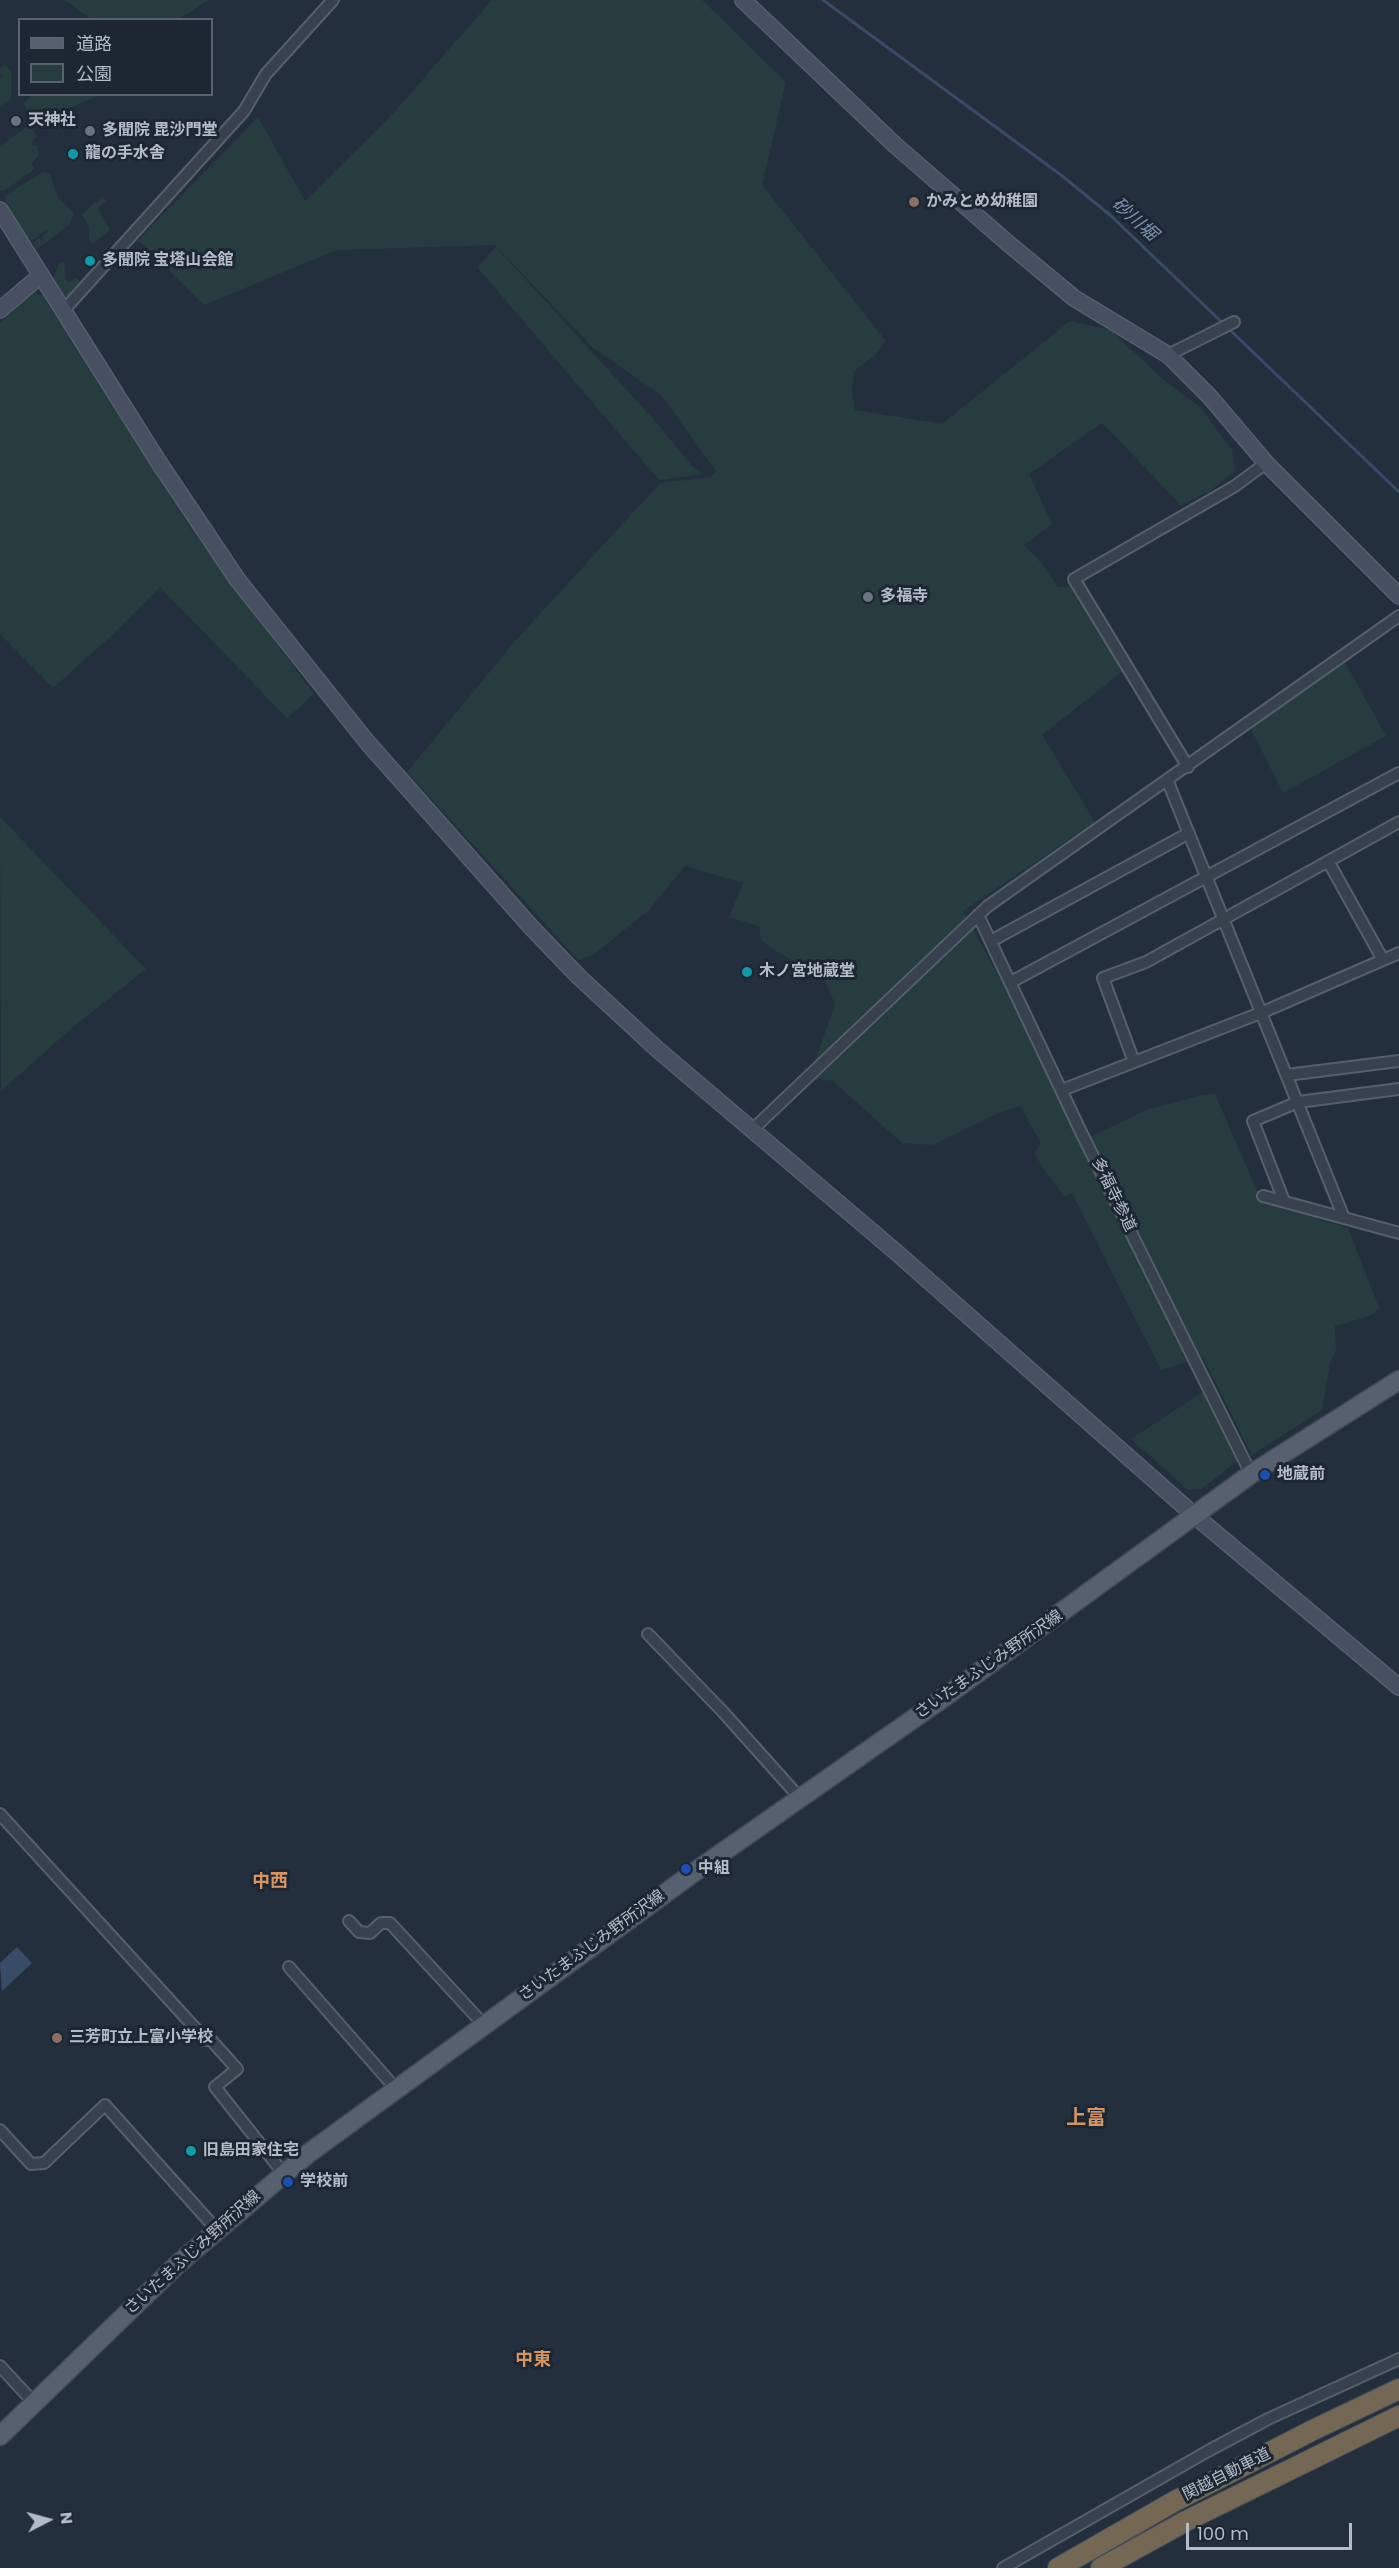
<!DOCTYPE html>
<html>
<head>
<meta charset="utf-8">
<style>
	body { margin:0 }
	#map { position:relative; width:1399px; height:2568px; overflow:hidden; background:#242f3e; font-family:Poppins,"Noto Sans JP",sans-serif }
	canvas { display:block }
	.legend { position:absolute; left:18px; top:18px; width:195px; height:78px; box-sizing:border-box; background:#1d2633; border:2px solid #59626f; margin:0; padding:8px 10px; list-style:none; font-size:18px; color:#b4bcc9 }
	.legend li { display:flex; align-items:center; gap:12px; height:30px }
	.legend b { width:30px; border:2px solid #59626f }
	.north { position:absolute; left:18px; top:2490px; width:60px; height:60px; -webkit-text-stroke:4px #1d2633; paint-order:stroke; rotate:84deg; font-size:16px; font-weight:700; line-height:24px; text-align:center; color:#b4bcc9 }
	.north::after { content:''; display:block; margin:auto; width:21px; height:27px; background:#b4bcc9; clip-path:polygon(50% 0,100% 100%,50% 72%,0 100%) }
	.scale { position:absolute; left:1186px; top:2523px; width:166px; height:27px; box-sizing:border-box; border:3px solid #b4bcc9; border-top:0; padding-left:8px; font-size:18px; line-height:21px; white-space:nowrap; color:#b4bcc9; -webkit-text-stroke:4px #1d2633; paint-order:stroke }
</style>
</head>
<body>
<div id="map">
<canvas width="1399" height="2568"></canvas>
<ul class="legend">
<li><b style="height:8px;background:#56606e"></b>道路</li>
<li><b style="height:16px;background:#263c3f"></b>公園</li>
</ul>
<div class="north">N</div>
<div class="scale">100 m</div>
</div>
<script>
const ctx = document.querySelector('canvas').getContext('2d');
ctx.lineJoin = 'round';
function fill(path, color) {
  ctx.fillStyle = color;
  ctx.fill(path, 'evenodd');
}
function toPath(rows) {
  const path = new Path2D();
  for (const r of rows) {
    path.moveTo(r[0], r[1]);
    for (let i = 2; i < r.length; i += 2) path.lineTo(r[i], r[i + 1]);
  }
  return path;
}
function strokePath(path, color, width, dash) {
  ctx.strokeStyle = color;
  ctx.lineWidth = width;
  ctx.lineCap = dash ? 'butt' : 'round';
  ctx.setLineDash(dash || []);
  ctx.stroke(path);
}
function label(font, color, halo, rows, align = 'center') {
  ctx.font = font + ' Poppins,"Noto Sans JP",sans-serif';
  ctx.lineWidth = 6;
  ctx.setLineDash([]);
  ctx.textBaseline = 'middle';
  ctx.strokeStyle = halo;
  ctx.fillStyle = color;
  for (const [text, x, y, turn = 0] of rows) {
    ctx.save();
    ctx.translate(x, y);
    ctx.rotate((+turn || 0) * Math.PI / 180);
    ctx.textAlign = isNaN(turn) ? turn : align;
    if (halo) ctx.strokeText(text, 0, 0);
    ctx.fillText(text, 0, 0);
    ctx.restore();
  }
}
fill(toPath([
	[65,0,209,0,177,20,91,19],
	[492,0,702,0,786,82,762,185,886,341,875,355,854,371,852,390,855,410,942,424,1070,321,1110,330,1164,380,1201,408,1232,450,1235,471,1210,491,1181,505,1102,423,1029,474,1052,524,1024,545,1041,563,1058,587,1071,586,1123,671,1042,735,1095,822,963,911,1026,1026,1080,1142,1146,1110,1202,1095,1215,1094,1262,1202,1348,1228,1379,1308,1370,1316,1335,1326,1336,1351,1330,1363,1322,1410,1252,1455,1203,1357,1161,1370,1072,1193,1064,1197,1034,1154,1041,1143,1020,1106,998,1113,933,1145,902,1143,833,1081,809,1078,835,1004,823,977,772,949,761,940,759,926,729,917,743,883,685,866,649,910,593,955,578,960,407,772,516,640,660,483,711,477,716,471,661,395,592,347,495,245,337,250,204,305,138,240,258,117,305,201,388,119],
	[5,64,11,71,11,99,0,106,0,76,3,78,0,72,1,67],
	[31,95,40,94,100,95,60,112,29,118,24,103],
	[29,125,37,136,32,141,32,145,37,146,39,152,38,157,31,163,35,169,4,191,0,191,0,146],
	[43,172,50,174,58,198,74,213,69,225,36,250,33,242,40,238,44,242,42,236,51,229,40,234,37,232,39,236,32,240,28,238,5,202,6,195],
	[103,196,106,201,98,208,110,230,94,243,89,242,89,227,82,214],
	[496,247,655,421,692,466,703,474,659,480,477,267],
	[64,262,66,279,69,282,75,278,82,282,72,296,64,296,53,278,59,264],
	[34,293,42,295,191,529,314,694,287,718,160,587,109,638,53,688,0,634,0,323],
	[1345,662,1386,736,1283,793,1251,729],
	[0,817,146,969,73,1027,1,1091],
	[1204,1391,1239,1460,1201,1489,1188,1490,1131,1439]
]), '#263c3f');
fill(toPath([
	[17,1947,32,1963,2,1991,0,1963]
]), '#394c67');
strokePath(toPath([
	[823,0,1061,175,1110,215,1399,492]
]), '#394c67', 3);
const street = toPath([
	[63,311,244,111,266,74,333,0],
	[1168,355,1234,322],
	[1188,767,1074,579,1235,486,1266,463],
	[1168,782,1344,1218],
	[1328,861,1383,960],
	[978,915,1081,1132,1251,1474],
	[991,941,1189,833],
	[1011,982,1399,773],
	[1134,1062,1103,978,1146,962,1399,822],
	[1287,1075,1399,1061],
	[1062,1090,1263,1012,1399,953],
	[751,1131,988,906,1399,616],
	[1263,1196,1399,1233],
	[1284,1201,1253,1121,1298,1102,1399,1089],
	[648,1634,724,1713,799,1797],
	[0,1814,206,2040,211,2040,237,2069,215,2087,284,2174],
	[349,1921,359,1932,370,1933,381,1923,390,1923,484,2025],
	[289,1967,396,2089],
	[0,2130,31,2164,44,2163,105,2105,217,2230],
	[0,2366,34,2403],
	[1003,2568,1208,2451,1268,2419,1399,2359]
]);
const secondary = toPath([
	[743,0,895,145,1009,244,1074,298,1168,355,1210,397,1266,463,1399,596],
	[0,210,158,461,237,579,367,742,531,927,579,977,657,1049,896,1252,1194,1515,1399,1687],
	[0,310,40,276]
]);
const primary = toPath([
	[0,2436,179,2263,309,2153,693,1873,946,1696,1251,1474,1399,1380]
]);
const highway = toPath([
	[1058,2568,1175,2501,1313,2430,1399,2389],
	[1101,2568,1186,2521,1399,2416]
]);
strokePath(street, '#565f6c', 14);
strokePath(secondary, '#565f6c', 18);
strokePath(primary, '#414a57', 21);
strokePath(highway, '#434c59', 22);
strokePath(street, '#38414e', 10);
strokePath(secondary, '#465061', 15);
strokePath(primary, '#56606e', 18);
strokePath(highway, '#746855', 20);
for (const [x, y, r, color] of [
	[16,121,6,"#6b7280"],
	[90,131,6,"#6b7280"],
	[73,154,6,"#0f9aa8"],
	[914,202,6,"#8d6e63"],
	[90,261,6,"#0f9aa8"],
	[868,597,6,"#6b7280"],
	[747,972,6,"#0f9aa8"],
	[1265,1475,6,"#1a4fb4"],
	[686,1869,6,"#1a4fb4"],
	[57,2038,6,"#8d6e63"],
	[191,2151,6,"#0f9aa8"],
	[288,2182,6,"#1a4fb4"]
]) {
  const dot = new Path2D();
  dot.arc(x, y, r, 0, 2 * Math.PI);
  ctx.fillStyle = color;
  ctx.fill(dot);
  strokePath(dot, '#1d2633', 2);
}
label('bold 16px', '#b4bcc9', '#1d2633', [
	["天神社",28,121],
	["多聞院 毘沙門堂",102,131],
	["龍の手水舎",85,154],
	["かみとめ幼稚園",926,202],
	["多聞院 宝塔山会館",102,261],
	["多福寺",880,597],
	["木ノ宮地蔵堂",759,972],
	["地蔵前",1277,1475],
	["中組",698,1869],
	["三芳町立上富小学校",69,2038],
	["旧島田家住宅",203,2151],
	["学校前",300,2182]
], 'left');
label('16px', '#b4bcc9', '#1d2633', [
	["多福寺参道",1113,1195,64],
	["さいたまふじみ野所沢線",989,1665,-35],
	["さいたまふじみ野所沢線",592,1946,-36],
	["さいたまふじみ野所沢線",193,2253,-42],
	["関越自動車道",1227,2475,-27]
]);
label('italic 18px', '#7c92b1', '#1d2633', [
	["砂川堀",1134,220,42]
]);
label('bold 18px', '#d59563', '#1d2633', [
	["中西",270,1882],
	["中東",533,2360]
]);
label('bold 20px', '#d59563', '#1d2633', [
	["上富",1086,2119]
]);
</script>
</body>
</html>
